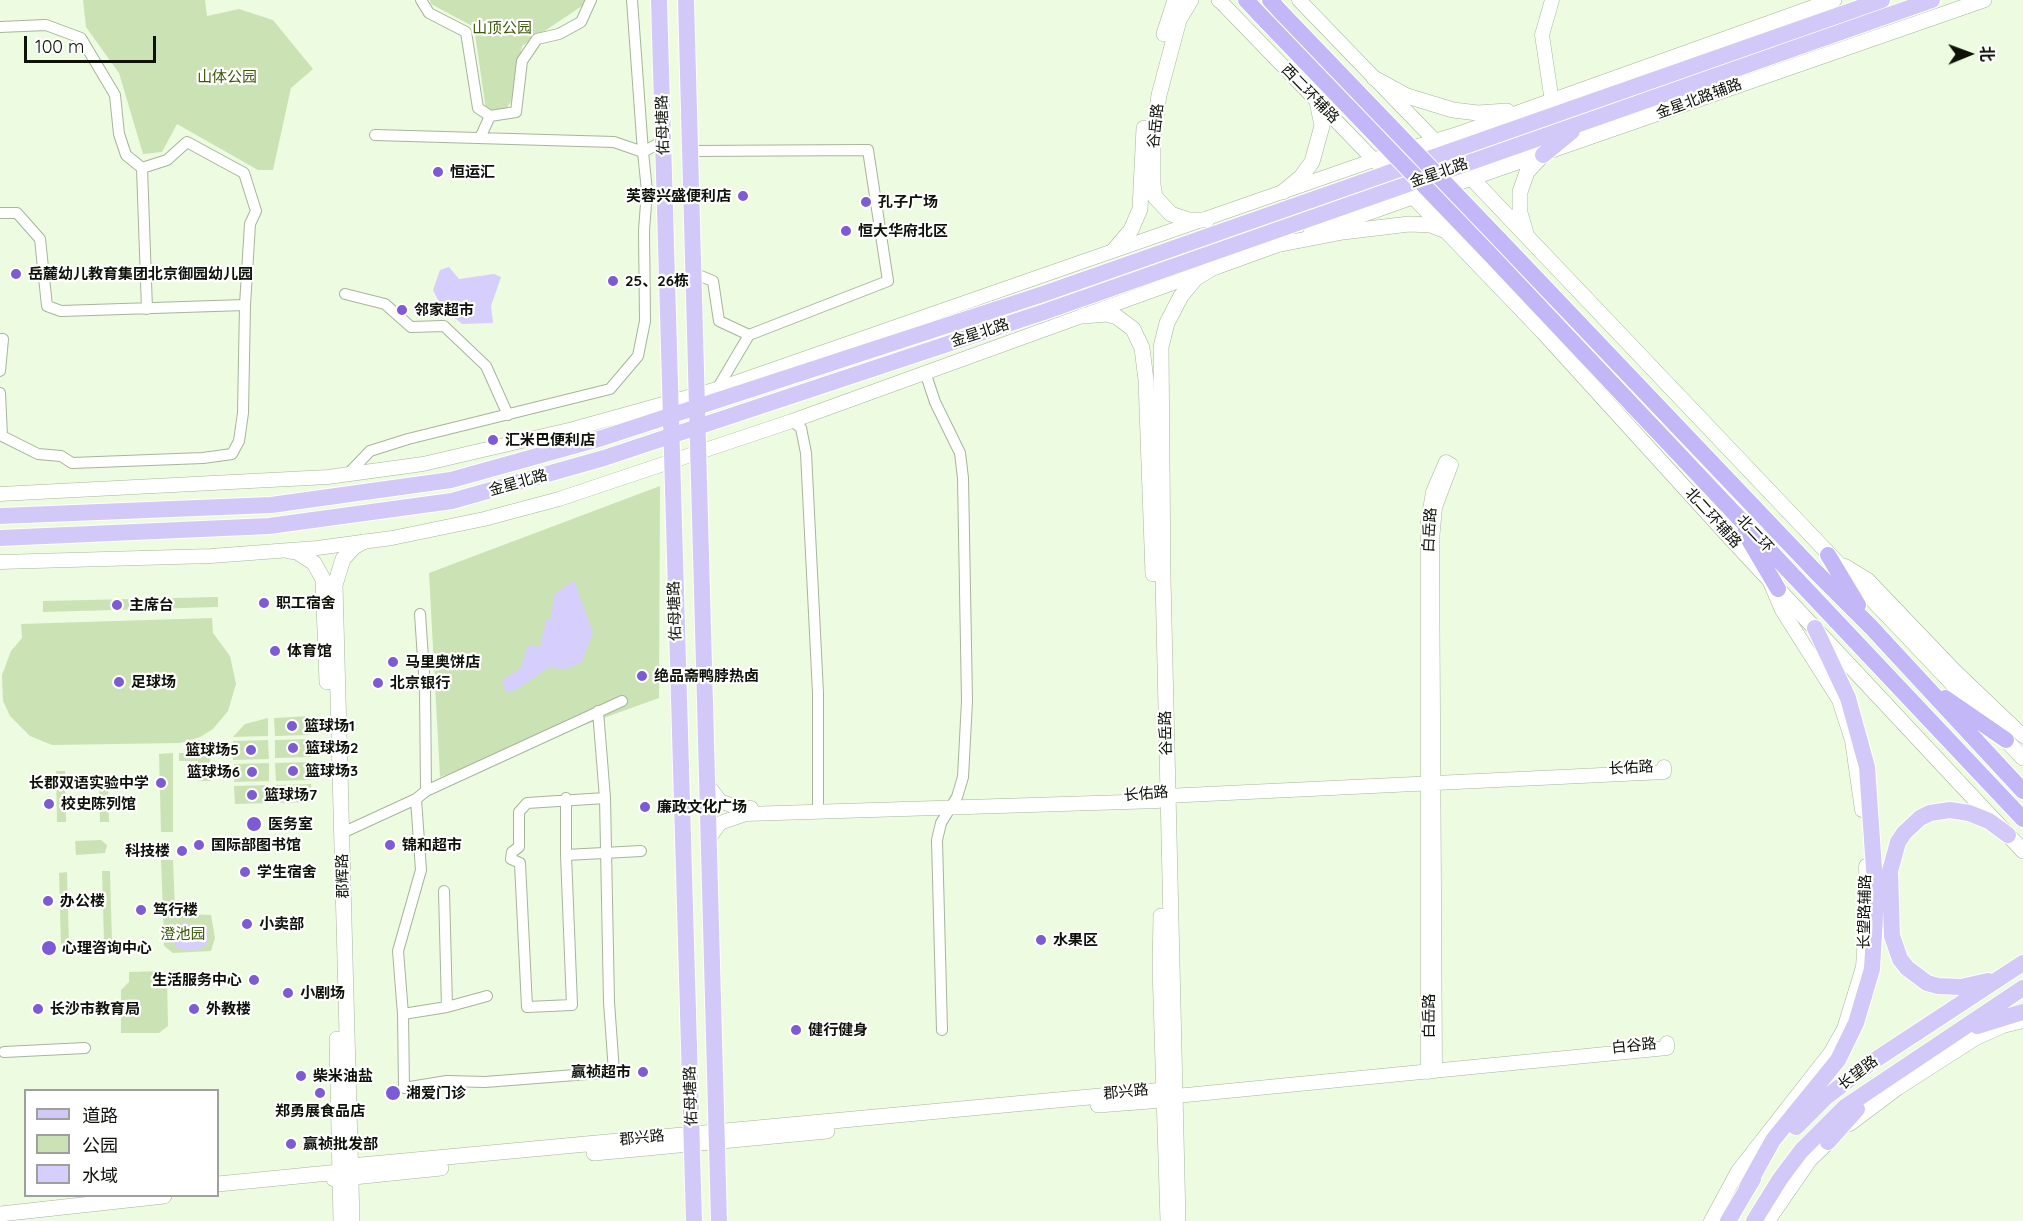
<!DOCTYPE html>
<html>
<head>
<meta charset="utf-8">
<style>
	body { margin:0 }
	#map { position:relative; width:2023px; height:1221px; overflow:hidden; background:#edfbe0; font-family:Quicksand,"Noto Sans SC",sans-serif }
	canvas { display:block }
	.legend { position:absolute; left:24px; top:1089px; width:195px; height:108px; box-sizing:border-box; background:#fff; border:2px solid #9fa09d; margin:0; padding:8px 10px; list-style:none; font-size:18px; color:#0e1209 }
	.legend li { display:flex; align-items:center; gap:12px; height:30px }
	.legend b { width:30px; border:2px solid #9fa09d }
	.north { position:absolute; left:1939px; top:24px; width:60px; height:60px; -webkit-text-stroke:4px #fff; paint-order:stroke; rotate:89deg; font-size:16px; font-weight:700; line-height:24px; text-align:center; color:#0e1209 }
	.north::after { content:''; display:block; margin:auto; width:21px; height:27px; background:#0e1209; clip-path:polygon(50% 0,100% 100%,50% 72%,0 100%) }
	.scale { position:absolute; left:24px; top:36px; width:132px; height:27px; box-sizing:border-box; border:3px solid #0e1209; border-top:0; padding-left:8px; font-size:18px; line-height:21px; white-space:nowrap; color:#0e1209; -webkit-text-stroke:4px #fff; paint-order:stroke }
</style>
</head>
<body>
<div id="map">
<canvas width="2023" height="1221"></canvas>
<ul class="legend">
<li><b style="height:8px;background:#d2c9f9"></b>道路</li>
<li><b style="height:16px;background:#cbe3b4"></b>公园</li>
<li><b style="height:16px;background:#d6cffd"></b>水域</li>
</ul>
<div class="north">北</div>
<div class="scale">100 m</div>
</div>
<script>
const ctx = document.querySelector('canvas').getContext('2d');
ctx.lineJoin = 'round';
function fill(path, color) {
  ctx.fillStyle = color;
  ctx.fill(path, 'evenodd');
}
function toPath(rows) {
  const path = new Path2D();
  for (const r of rows) {
    path.moveTo(r[0], r[1]);
    for (let i = 2; i < r.length; i += 2) path.lineTo(r[i], r[i + 1]);
  }
  return path;
}
function strokePath(path, color, width, dash) {
  ctx.strokeStyle = color;
  ctx.lineWidth = width;
  ctx.lineCap = dash ? 'butt' : 'round';
  ctx.setLineDash(dash || []);
  ctx.stroke(path);
}
function label(font, color, halo, rows, align = 'center') {
  ctx.font = font + ' Quicksand,"Noto Sans SC",sans-serif';
  ctx.lineWidth = 4.5;
  ctx.setLineDash([]);
  ctx.textBaseline = 'middle';
  ctx.strokeStyle = halo;
  ctx.fillStyle = color;
  for (const [text, x, y, turn = 0] of rows) {
    ctx.save();
    ctx.translate(x, y);
    ctx.rotate((+turn || 0) * Math.PI / 180);
    ctx.textAlign = isNaN(turn) ? turn : align;
    if (halo) ctx.strokeText(text, 0, 0);
    ctx.fillText(text, 0, 0);
    ctx.restore();
  }
}
fill(toPath([
	[83,0,205,0,207,16,239,9,273,20,313,69,291,88,273,170,258,170,177,124,162,152,143,154,119,73,86,27],
	[430,0,591,0,522,46,515,96,506,109,486,110,474,27,431,4],
	[660,486,659,698,440,777,429,573],
	[218,597,218,607,43,612,43,601],
	[212,618,213,633,230,656,236,684,228,711,213,729,200,737,180,743,52,745,30,736,10,716,3,701,2,675,11,651,22,638,21,624],
	[310,716,310,735,275,736,274,718],
	[268,718,268,736,233,737,245,724],
	[310,739,311,757,275,758,275,740],
	[268,740,269,759,233,760,233,741],
	[173,753,173,832,161,832,159,754],
	[179,753,210,753,211,781,198,781,198,761,179,761],
	[311,762,311,780,276,781,275,763],
	[269,763,269,781,234,782,234,764],
	[56,771,65,771,66,822,57,822],
	[99,775,108,775,109,822,100,822],
	[311,784,312,802,276,803,276,785],
	[269,785,270,803,235,804,234,786],
	[101,840,107,845,105,853,76,855,75,841],
	[161,860,173,860,175,910,163,911],
	[102,871,110,871,112,943,104,943],
	[67,872,69,944,61,945,59,873],
	[163,913,211,915,215,938,211,951,173,953,164,946],
	[162,971,167,977,168,1026,159,1033,121,1033,121,990,129,982,129,972]
]), '#cbe3b4');
fill(toPath([
	[449,267,459,279,494,274,501,277,491,306,493,323,462,324,441,306,433,290,440,270],
	[574,580,593,633,582,662,567,669,548,668,519,688,506,693,502,680,521,668,528,645,540,647,546,620,551,618,554,595],
	[185,921,196,929,208,928,207,944,198,950,181,950,176,946,170,939,177,928]
]), '#d6cffd');
const minor = toPath([
	[421,0,429,13,466,32,478,108,490,116,516,112,522,61,537,39,559,34,581,22,591,0],
	[632,0,643,152,663,141],
	[0,27,46,25,81,38,115,95,119,134,126,155,142,168,167,160,187,142,244,173,256,211,250,224,245,305,61,311,47,306,40,239,17,213,0,213],
	[480,138,490,116],
	[690,151,868,150,888,281,749,335,717,389],
	[142,168,147,309],
	[693,273,713,281,719,321,749,335],
	[345,294,385,304,411,327,444,326,486,366,508,415],
	[0,339,3,339,0,371],
	[925,372,935,402,960,453,963,478,967,701,963,777,957,797,941,823,937,840,942,1030],
	[0,393,2,436,38,454,61,456,72,463,203,458,232,454,239,441,243,413,245,305],
	[792,421,801,428,806,453,818,693,818,806],
	[347,475,370,451,408,439,610,389,638,356,645,321,644,230,647,191,643,152,614,142,375,135],
	[420,614,425,688,426,791],
	[566,798,566,855],
	[605,798,527,803,519,812,519,847,512,852,511,859,520,863,527,1007,572,1005,566,855,641,851],
	[416,799,421,870,398,951,403,1014,404,1088,447,1081,485,1082,614,1072,609,1002,605,798,598,711],
	[342,833,416,799,426,791,622,701],
	[444,891,447,1007,487,996],
	[403,1014,447,1007],
	[4,1052,85,1048]
]);
const tertiary = toPath([
	[1219,0,1374,160,1403,186],
	[1299,0,1442,148],
	[1552,102,1542,35,1552,0],
	[1310,234,1414,197],
	[0,494,328,477,423,464,573,429,717,389,1374,160],
	[0,562,211,556,317,548,392,538,484,519,559,499,792,421,1292,240],
	[1845,566,1868,580,1955,671,2023,736],
	[1770,582,1782,610,1839,700,1852,740,1862,810],
	[707,784,720,801,733,806,751,808],
	[708,840,720,823,746,814,1158,801,1167,796,1186,795,1664,772,1664,767],
	[1428,1072,1428,522,1433,492,1446,462,1451,465,1435,507,1432,540,1435,1071],
	[1176,1096,1667,1048,1667,1043],
	[1850,1124,1898,1088,1976,1038,2003,1026,2023,1021],
	[1711,1221,1738,1171,1831,1052,1844,1029,1863,967,1867,911,1866,866],
	[1768,1221,1810,1160,1835,1136]
]);
const secondary = toPath([
	[1191,0,1179,20,1159,95,1153,138,1153,185,1155,197,1171,214,1189,220,1207,220],
	[1219,0,1220,0],
	[1164,34,1175,0],
	[1374,78,1407,96,1453,110,1478,113,1507,111],
	[1374,160,1456,135,1834,0],
	[1460,166,2023,758],
	[1403,186,1543,332,1734,542,2023,851],
	[1440,189,1984,0],
	[1283,192,1301,177,1312,162,1322,126,1317,101],
	[1526,233,1520,213,1520,192,1527,172,1541,157],
	[1281,244,1343,232,1409,224,1431,225,1446,231],
	[1114,250,1131,230,1140,209,1144,128],
	[1083,316,1107,314,1117,317,1133,329,1142,348,1146,380,1153,574],
	[289,551,297,552,314,563,323,579,327,682],
	[1161,916,1160,967,1168,1221],
	[337,1039,341,1221],
	[1098,1105,1163,1100,1176,1096],
	[594,1153,827,1131],
	[334,1179,441,1168],
	[218,1184,339,1172,351,1166,372,1164,1175,1089],
	[0,1214,164,1196],
	[352,1221,335,585,343,559,354,547,363,542],
	[1178,1221,1163,579,1161,347,1167,323,1181,296,1196,278,1216,266]
]);
const primary = toPath([
	[659,0,694,1221],
	[686,0,719,1221],
	[1543,155,1572,131],
	[0,516,271,505,451,480,602,438,1043,294,1882,0],
	[0,538,269,526,452,501,604,458,1044,312,1932,0],
	[1988,981,1961,987,1938,986,1927,983,1907,968,1900,959,1892,936,1890,871,1898,842,1904,833,1920,818,1930,813,1950,810,1969,813,1989,821,2008,835],
	[1977,1026,2023,1012],
	[1796,1127,1825,1098,1872,1062,2023,963],
	[1828,1142,1857,1109],
	[1747,1187,1773,1140,1838,1060,1856,1023,1872,969,1876,898,1867,767,1848,698,1815,628],
	[1728,1221,1753,1179],
	[1754,1221,1780,1179,1801,1151,1845,1107,2023,988]
]);
const trunk = toPath([
	[1246,0,1261,16],
	[1270,0,1279,10],
	[1499,239,1814,570,1871,627,2023,791],
	[1486,250,2023,819],
	[1745,533,1778,589],
	[1828,555,1858,605],
	[1945,698,2006,740]
]);
strokePath(minor, '#a7b59b', 12);
strokePath(tertiary, '#a7b59b', 15);
strokePath(secondary, '#a7b59b', 16);
strokePath(primary, '#fff', 18);
strokePath(trunk, '#fff', 18);
strokePath(minor, '#fff', 10);
strokePath(tertiary, '#fff', 14);
strokePath(secondary, '#fff', 15);
strokePath(primary, '#d2c9f9', 16);
strokePath(trunk, '#c3b7f7', 16);
const trunkBridge = toPath([
	[1279,10,1499,239],
	[1261,16,1486,250]
]);
strokePath(trunkBridge, '#fff', 18, []);
strokePath(trunkBridge, '#c3b7f7', 16);
for (const [x, y, r, color] of [
	[438,172,6,"#7c5bd5"],
	[743,196,6,"#7c5bd5"],
	[866,202,6,"#7c5bd5"],
	[846,231,6,"#7c5bd5"],
	[16,274,6,"#7c5bd5"],
	[613,281,6,"#7c5bd5"],
	[402,310,6,"#7c5bd5"],
	[493,440,6,"#7c5bd5"],
	[264,603,6,"#7c5bd5"],
	[117,605,6,"#7c5bd5"],
	[275,651,6,"#7c5bd5"],
	[393,662,6,"#7c5bd5"],
	[642,676,6,"#7c5bd5"],
	[119,682,6,"#7c5bd5"],
	[378,683,6,"#7c5bd5"],
	[292,726,6,"#7c5bd5"],
	[293,748,6,"#7c5bd5"],
	[251,750,6,"#7c5bd5"],
	[293,771,6,"#7c5bd5"],
	[252,772,6,"#7c5bd5"],
	[161,783,6,"#7c5bd5"],
	[252,795,6,"#7c5bd5"],
	[49,804,6,"#7c5bd5"],
	[645,807,6,"#7c5bd5"],
	[254,824,8,"#7c5bd5"],
	[199,845,6,"#7c5bd5"],
	[390,845,6,"#7c5bd5"],
	[182,851,6,"#7c5bd5"],
	[245,872,6,"#7c5bd5"],
	[48,901,6,"#7c5bd5"],
	[141,910,6,"#7c5bd5"],
	[247,924,6,"#7c5bd5"],
	[1041,940,6,"#7c5bd5"],
	[49,948,8,"#7c5bd5"],
	[254,980,6,"#7c5bd5"],
	[288,993,6,"#7c5bd5"],
	[38,1009,6,"#7c5bd5"],
	[194,1009,6,"#7c5bd5"],
	[796,1030,6,"#7c5bd5"],
	[643,1072,6,"#7c5bd5"],
	[301,1076,6,"#7c5bd5"],
	[320,1093,6,"#7c5bd5"],
	[393,1093,8,"#7c5bd5"],
	[291,1144,6,"#7c5bd5"]
]) {
  const dot = new Path2D();
  dot.arc(x, y, r, 0, 2 * Math.PI);
  ctx.fillStyle = color;
  ctx.fill(dot);
  strokePath(dot, '#fff', 2);
}
label('15px', '#3a5905', '#fff', [
	["山顶公园",502,28],
	["山体公园",227,77],
	["澄池园",183,934]
]);
label('15px', '#0e1209', '#fff', [
	["西二环辅路",1310,94,46],
	["金星北路辅路",1699,99,-20],
	["佑母塘路",663,125,-92],
	["谷岳路",1156,126,-84],
	["金星北路",1439,173,-19],
	["金星北路",980,333,-18],
	["金星北路",518,483,-16],
	["北二环辅路",1713,518,48],
	["白岳路",1430,530,-87],
	["北二环",1755,534,47],
	["佑母塘路",675,611,-92],
	["谷岳路",1166,733,-91],
	["长佑路",1631,768,-3],
	["长佑路",1146,794,-5],
	["郡辉路",343,876,-91],
	["长望路辅路",1865,912,-89],
	["白岳路",1429,1016,-90],
	["白谷路",1634,1046,-6],
	["长望路",1858,1073,-37],
	["郡兴路",1126,1092,-6],
	["佑母塘路",691,1096,-92],
	["郡兴路",642,1138,-6]
]);
label('bold 15px', '#0e1209', '#fff', [
	["恒运汇",450,172],
	["芙蓉兴盛便利店",731,196,"right"],
	["孔子广场",878,202],
	["恒大华府北区",858,231],
	["岳麓幼儿教育集团北京御园幼儿园",28,274],
	["25、26栋",625,281],
	["邻家超市",414,310],
	["汇米巴便利店",505,440],
	["职工宿舍",276,603],
	["主席台",129,605],
	["体育馆",287,651],
	["马里奥饼店",405,662],
	["绝品斋鸭脖热卤",654,676],
	["足球场",131,682],
	["北京银行",390,683],
	["篮球场1",304,726],
	["篮球场2",305,748],
	["篮球场5",239,750,"right"],
	["篮球场3",305,771],
	["篮球场6",240,772,"right"],
	["长郡双语实验中学",149,783,"right"],
	["篮球场7",264,795],
	["校史陈列馆",61,804],
	["廉政文化广场",657,807],
	["医务室",268,824],
	["国际部图书馆",211,845],
	["锦和超市",402,845],
	["科技楼",170,851,"right"],
	["学生宿舍",257,872],
	["办公楼",60,901],
	["笃行楼",153,910],
	["小卖部",259,924],
	["水果区",1053,940],
	["心理咨询中心",62,948],
	["生活服务中心",242,980,"right"],
	["小剧场",300,993],
	["长沙市教育局",50,1009],
	["外教楼",206,1009],
	["健行健身",808,1030],
	["赢祯超市",631,1072,"right"],
	["柴米油盐",313,1076],
	["湘爱门诊",406,1093],
	["郑勇展食品店",320,1111,"center"],
	["赢祯批发部",303,1144]
], 'left');
</script>
</body>
</html>
